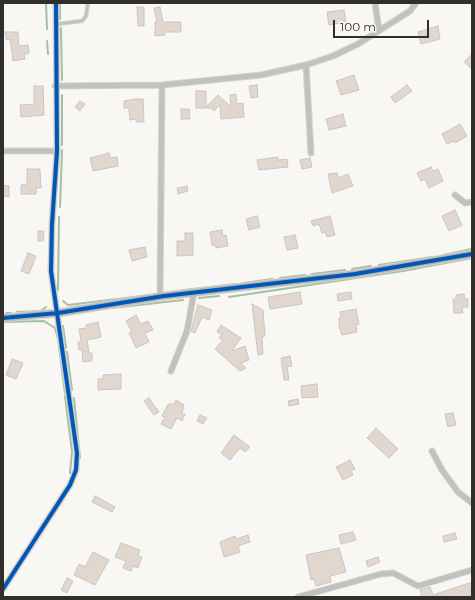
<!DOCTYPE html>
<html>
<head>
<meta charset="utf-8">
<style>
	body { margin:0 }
	#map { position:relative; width:475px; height:600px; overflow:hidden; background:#f9f7f3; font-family:Montserrat,sans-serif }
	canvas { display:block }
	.frame { position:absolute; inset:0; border:4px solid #312f2c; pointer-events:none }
	.scale { position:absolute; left:333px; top:20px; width:96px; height:18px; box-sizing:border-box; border:2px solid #312f2c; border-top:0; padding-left:5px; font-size:12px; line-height:14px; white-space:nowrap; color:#312f2c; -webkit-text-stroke:3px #fcf8f0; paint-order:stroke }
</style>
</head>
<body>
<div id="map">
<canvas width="475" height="600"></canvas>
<div class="frame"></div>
<div class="scale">100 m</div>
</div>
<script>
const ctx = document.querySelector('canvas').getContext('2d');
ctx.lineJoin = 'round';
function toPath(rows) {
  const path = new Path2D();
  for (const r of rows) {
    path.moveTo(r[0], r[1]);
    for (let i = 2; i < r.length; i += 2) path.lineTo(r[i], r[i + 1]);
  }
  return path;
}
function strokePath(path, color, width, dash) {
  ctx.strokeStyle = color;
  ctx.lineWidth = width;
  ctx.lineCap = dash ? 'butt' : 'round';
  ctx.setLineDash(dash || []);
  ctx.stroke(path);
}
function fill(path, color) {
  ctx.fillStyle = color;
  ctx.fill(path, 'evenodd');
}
strokePath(toPath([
	[46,3,47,29],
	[60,3,60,19],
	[61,28,62,80],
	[47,41,48,54],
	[62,95,62,145],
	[60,207,62,150],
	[443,255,472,249],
	[379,265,432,257],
	[352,269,371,266],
	[312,274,345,270],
	[280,278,305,275],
	[243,283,273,279],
	[58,290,59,217],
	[184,290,235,284],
	[229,297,403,271,472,258],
	[199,298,219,296],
	[63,301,68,305,150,295],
	[112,308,183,300],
	[17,312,41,311,46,307],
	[6,313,11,313],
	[3,322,44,321,55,328,58,339,65,393],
	[63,326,66,348],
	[67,352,72,390],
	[65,396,72,452,70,473],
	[74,398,80,458]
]), '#a2c0a2', 2);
const building = toPath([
	[137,7,144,7,144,26,138,26,137,7],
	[160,7,163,22,181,22,181,32,165,32,165,35,155,36,155,22,157,22,154,8,160,7],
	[344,10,346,22,329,25,327,12,344,10],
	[438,26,440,39,421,44,418,32,438,26],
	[5,32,18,32,19,46,28,45,29,53,24,54,25,59,13,61,10,39,6,40,5,32],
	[472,54,472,69,464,62,472,54],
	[354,75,359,90,341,95,336,81,354,75],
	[257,85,258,97,251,98,249,86,257,85],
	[407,85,412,91,395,103,391,97,407,85],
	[34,86,43,86,44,115,21,117,20,105,34,104,34,86],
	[196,91,206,91,206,107,218,95,231,107,230,95,236,94,237,104,243,103,244,117,221,119,220,105,214,111,211,108,196,108,196,91],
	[136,99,143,99,144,122,136,122,136,119,130,120,129,108,124,108,124,101,136,99],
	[80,101,85,104,80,111,75,107,80,101],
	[181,109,189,109,190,119,181,119,181,109],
	[343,114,346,126,329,130,326,119,343,114],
	[460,124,467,136,455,143,454,141,447,144,442,134,460,124],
	[109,153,110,158,117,157,118,166,93,171,90,158,109,153],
	[278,157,278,160,287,159,288,167,259,170,257,160,278,157],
	[310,158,312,167,302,169,300,160,310,158],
	[431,167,433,171,438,169,443,181,429,188,425,179,421,181,417,173,431,167],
	[27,169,40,169,41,188,36,188,36,194,21,194,21,185,27,184,27,169],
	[337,173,338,178,348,174,353,186,332,193,328,174,337,173],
	[3,185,9,186,9,197,3,196,3,185],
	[187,186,188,191,178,194,177,188,187,186],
	[455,210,462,225,449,231,442,216,455,210],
	[257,216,260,227,249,230,246,219,257,216],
	[330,216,335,235,327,237,325,232,322,233,319,224,313,226,311,221,330,216],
	[222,230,223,236,226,235,228,246,216,248,216,245,212,245,210,232,222,230],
	[38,231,44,231,43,241,38,241,38,231],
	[185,233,193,233,193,255,177,256,177,241,185,241,185,233],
	[295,235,298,248,287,250,284,237,295,235],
	[145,247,147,257,132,261,129,250,145,247],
	[28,253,36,256,29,274,21,271,28,253],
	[300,292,302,304,270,309,268,297,300,292],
	[351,292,352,299,338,301,337,294,351,292],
	[464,294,465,299,468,299,468,307,462,307,463,313,454,313,453,299,456,299,456,295,464,294],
	[252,304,263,310,265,336,262,337,263,354,258,355,252,304],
	[198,305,212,310,209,320,202,317,195,333,191,331,198,305],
	[356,309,359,324,356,325,357,332,342,335,339,326,339,318,341,318,340,312,356,309],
	[136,315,141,324,148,321,153,330,145,333,149,342,136,348,129,333,132,332,126,321,136,315],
	[98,322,101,337,87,340,89,353,92,353,92,361,83,362,82,350,79,350,78,342,81,341,79,329,86,328,86,325,98,322],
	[221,325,241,338,232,351,245,346,249,360,241,363,246,368,240,371,215,349,223,340,219,338,222,334,217,332,221,325],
	[290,356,292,366,287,367,289,380,284,380,281,358,290,356],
	[12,359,23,363,16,379,6,375,12,359],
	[121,374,121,389,98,390,98,379,103,379,103,375,121,374],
	[317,384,318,397,302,398,301,386,317,384],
	[149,398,159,412,154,415,144,401,149,398],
	[298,399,299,404,289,406,288,401,298,399],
	[176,400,184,405,182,413,185,414,182,421,177,418,171,429,161,424,165,417,162,416,168,404,174,404,176,400],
	[453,413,456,425,448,427,445,414,453,413],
	[200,415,207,418,203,424,197,421,200,415],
	[376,428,398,449,389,458,367,438,376,428],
	[234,435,250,447,245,452,240,448,230,460,221,453,234,435],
	[350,460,355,469,351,471,353,475,343,480,336,467,350,460],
	[95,496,115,507,112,512,92,502,95,496],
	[353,532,356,540,341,544,339,535,353,532],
	[455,533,457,539,444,542,443,536,455,533],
	[248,535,250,542,238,546,240,552,224,557,220,542,235,536,236,539,248,535],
	[121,543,140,550,138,556,142,557,138,568,133,566,131,571,123,568,126,561,115,557,121,543],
	[339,548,346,572,330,576,331,582,316,586,314,579,311,580,306,555,339,548],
	[93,552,109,560,95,585,74,575,79,564,85,567,93,552],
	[378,557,380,562,368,567,366,561,378,557],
	[67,578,73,581,67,593,61,590,67,578],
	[472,582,472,597,422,597,420,590,430,587,433,595,472,582]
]);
fill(building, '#e2d7cf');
strokePath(building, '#c8c5c3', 1);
const lane = toPath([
	[57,24,82,21,86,16,88,3]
]);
const street = toPath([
	[375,3,379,30],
	[306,65,311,153],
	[55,86,162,85,261,75,306,65,333,56,358,44,410,11,416,3],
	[3,151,57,151],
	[455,195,465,203,472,202],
	[160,297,162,85],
	[171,371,187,331,194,292],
	[432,451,442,470,458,492,472,503],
	[3,589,70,485,76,470,77,453,51,271,52,224,57,151,56,3],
	[298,597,381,574,393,573,418,586,472,570]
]);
const secondary = toPath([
	[3,318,58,313,164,296,355,274,472,254]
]);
strokePath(lane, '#d4d3d0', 4.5);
strokePath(street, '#d4d3d0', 7);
strokePath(secondary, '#d4d3d0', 9);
strokePath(lane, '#c1c1bf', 2.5);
strokePath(street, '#c1c1bf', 5);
strokePath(secondary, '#b6b6b4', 7);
strokePath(toPath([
	[3,318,58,313,164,296,355,274,472,254],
	[3,589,70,485,76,470,77,453,51,271,52,224,57,151,56,3]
]), '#0057b8', 4);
</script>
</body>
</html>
